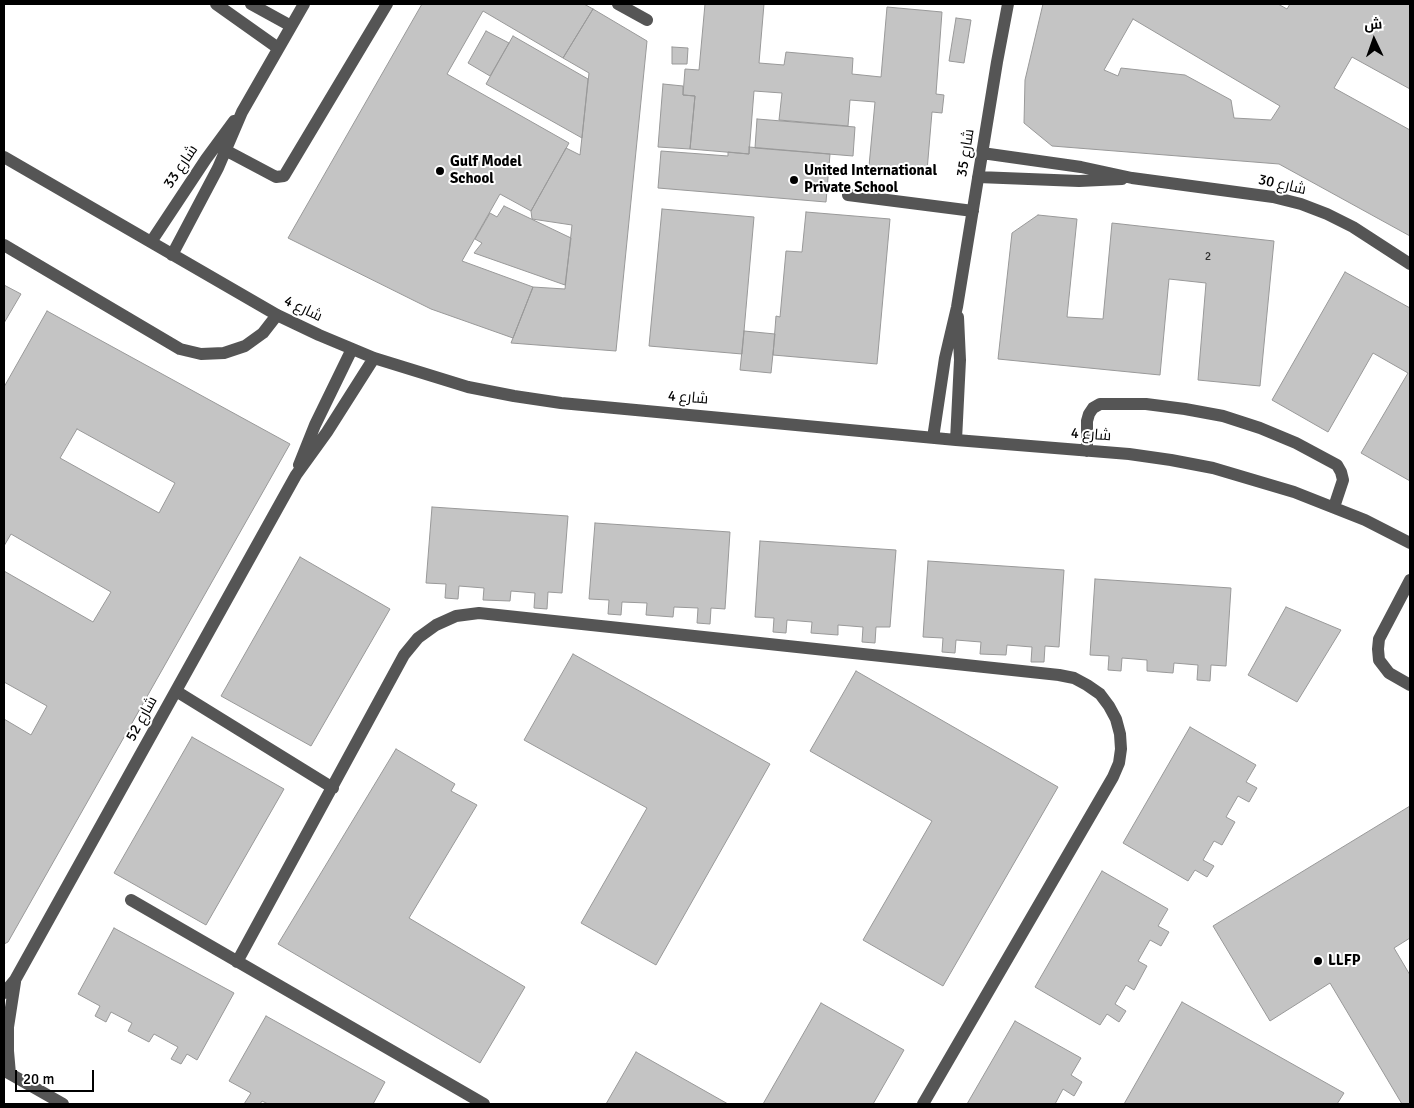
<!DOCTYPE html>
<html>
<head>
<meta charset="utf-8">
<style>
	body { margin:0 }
	#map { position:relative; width:1414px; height:1108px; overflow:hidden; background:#fff; font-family:Signika,Cairo,sans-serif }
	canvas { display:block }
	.frame { position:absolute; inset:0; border:5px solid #000; pointer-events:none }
	.north { position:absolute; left:1349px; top:15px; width:50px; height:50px; -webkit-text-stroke:4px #fff; paint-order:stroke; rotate:357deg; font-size:14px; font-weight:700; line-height:20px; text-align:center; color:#000 }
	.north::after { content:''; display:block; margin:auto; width:18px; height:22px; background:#000; clip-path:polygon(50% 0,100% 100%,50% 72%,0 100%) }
	.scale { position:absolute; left:15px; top:1070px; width:79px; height:22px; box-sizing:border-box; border:2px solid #000; border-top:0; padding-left:6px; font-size:15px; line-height:18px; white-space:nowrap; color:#000; -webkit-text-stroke:4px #fff; paint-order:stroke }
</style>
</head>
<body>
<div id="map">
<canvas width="1414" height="1108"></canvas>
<div class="frame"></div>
<div class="north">ش</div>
<div class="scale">20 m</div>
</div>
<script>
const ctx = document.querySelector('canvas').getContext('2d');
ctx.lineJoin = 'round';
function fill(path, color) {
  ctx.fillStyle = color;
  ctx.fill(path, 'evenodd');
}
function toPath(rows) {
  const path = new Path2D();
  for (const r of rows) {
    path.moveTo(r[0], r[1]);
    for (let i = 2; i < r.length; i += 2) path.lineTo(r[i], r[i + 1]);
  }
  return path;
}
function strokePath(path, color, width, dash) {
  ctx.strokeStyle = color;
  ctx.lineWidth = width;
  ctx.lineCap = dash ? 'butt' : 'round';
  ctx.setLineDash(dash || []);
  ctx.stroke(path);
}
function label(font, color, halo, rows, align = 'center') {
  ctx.font = font + ' Signika,Cairo,sans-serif';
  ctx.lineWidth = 4;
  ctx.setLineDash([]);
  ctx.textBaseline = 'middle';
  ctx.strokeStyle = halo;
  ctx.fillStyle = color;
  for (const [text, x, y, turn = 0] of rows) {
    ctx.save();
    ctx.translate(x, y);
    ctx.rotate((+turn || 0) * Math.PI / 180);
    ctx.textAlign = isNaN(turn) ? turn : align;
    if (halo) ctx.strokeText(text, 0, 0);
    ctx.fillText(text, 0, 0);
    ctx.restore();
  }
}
const building = toPath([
	[422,4,584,4,593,9,563,58,483,11,447,74,569,143,531,211,500,194,462,261,533,287,513,338,431,309,288,238,422,4],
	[705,4,764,4,759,63,784,65,786,52,853,58,852,74,881,77,887,7,942,12,936,94,944,95,942,113,932,112,927,171,869,166,875,102,850,100,848,126,779,120,782,93,754,91,749,154,690,149,695,96,683,95,685,69,699,70,705,4],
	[1043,4,1278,4,1287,9,1290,4,1410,4,1410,89,1352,57,1334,88,1410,130,1410,236,1279,164,1052,146,1024,123,1025,80,1043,4],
	[1133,19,1280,106,1271,120,1234,118,1231,100,1185,75,1121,68,1118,76,1104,70,1133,19],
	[593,9,647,41,616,351,511,343,533,287,565,289,572,225,532,219,531,211,566,148,580,155,589,73,563,58,593,9],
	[956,18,971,20,964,63,949,61,956,18],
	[486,31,509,43,490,76,468,63,486,31],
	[513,36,588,79,582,138,486,84,513,36],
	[672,47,688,48,687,64,672,64,672,47],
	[663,84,683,86,683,95,695,96,690,149,658,147,663,84],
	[757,119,855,127,853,156,755,148,757,119],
	[749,147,830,154,826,202,658,188,661,151,728,156,728,152,749,154,749,147],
	[504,206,571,238,565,285,474,253,482,243,475,239,490,213,497,217,504,206],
	[662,209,754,217,742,354,649,346,662,209],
	[806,212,890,219,877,364,773,355,776,316,780,317,786,251,802,252,806,212],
	[1038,215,1077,219,1067,317,1103,319,1112,223,1274,241,1260,386,1198,380,1206,283,1169,279,1160,375,998,359,1012,233,1038,215],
	[1345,272,1410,308,1410,481,1361,453,1408,373,1373,353,1328,432,1272,400,1345,272],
	[4,285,21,294,4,323,4,285],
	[47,311,290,444,8,942,4,944,4,719,31,735,47,706,4,682,4,571,93,622,111,592,11,534,4,546,4,387,47,311],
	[77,429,175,483,159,513,60,458,77,429],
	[744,331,775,334,771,373,740,370,744,331],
	[432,507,568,516,562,593,548,592,547,609,534,608,535,593,511,591,510,601,483,600,484,588,459,586,458,599,445,598,446,584,426,583,432,507],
	[595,523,730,532,725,609,711,608,710,624,697,623,698,608,674,607,673,617,646,615,647,603,622,602,621,615,608,614,609,600,589,599,595,523],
	[760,541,896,550,890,627,876,627,875,643,862,642,863,627,838,625,838,635,811,633,812,622,787,620,786,633,773,632,774,618,755,617,760,541],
	[300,557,390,609,311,746,221,696,300,557],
	[928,561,1064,570,1059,647,1045,646,1044,662,1031,662,1032,647,1007,645,1006,655,980,654,981,642,956,640,955,653,942,652,943,638,923,637,928,561],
	[1095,579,1231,588,1226,666,1211,665,1210,681,1197,680,1198,665,1174,663,1173,673,1147,671,1147,660,1122,658,1121,671,1108,670,1109,656,1090,655,1095,579],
	[1286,607,1341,630,1297,702,1248,675,1286,607],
	[573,654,770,764,656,965,581,923,647,808,524,740,573,654],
	[856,671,1058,787,943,986,863,940,932,821,810,751,856,671],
	[1190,727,1256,765,1246,782,1257,788,1249,802,1238,796,1226,817,1235,822,1222,845,1214,841,1203,860,1214,866,1207,877,1195,870,1188,881,1123,843,1190,727],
	[192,737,284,789,206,925,114,873,192,737],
	[396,749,455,784,451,791,477,805,409,918,525,987,480,1063,278,944,396,749],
	[1410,806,1410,938,1394,948,1410,975,1410,1104,1402,1104,1330,983,1270,1021,1213,926,1410,806],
	[1102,871,1168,909,1158,926,1169,932,1161,946,1150,940,1138,961,1147,966,1134,990,1126,985,1115,1004,1126,1011,1119,1022,1107,1014,1100,1025,1035,987,1102,871],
	[114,928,234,993,197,1060,187,1054,181,1064,171,1059,178,1047,154,1034,149,1042,128,1031,132,1023,111,1012,106,1022,95,1016,100,1006,78,994,114,928],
	[1182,1002,1344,1093,1337,1104,1124,1104,1182,1002],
	[821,1003,904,1050,873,1104,763,1104,821,1003],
	[266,1016,385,1082,373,1104,268,1104,262,1101,260,1104,244,1104,251,1093,229,1081,266,1016],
	[1015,1021,1081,1058,1071,1075,1082,1082,1074,1096,1063,1089,1055,1104,967,1104,1015,1021],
	[636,1052,728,1104,606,1104,636,1052]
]);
fill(building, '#c4c4c4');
strokePath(building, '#999', 1);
strokePath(toPath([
	[216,4,278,48],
	[251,4,291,26],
	[618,4,647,20],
	[227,151,276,177,284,176,387,4],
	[982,153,1081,167,1132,178,1273,197,1301,204,1327,214,1353,227,1410,264],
	[4,157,277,315,319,335,374,358,468,387,514,396,561,403,956,440,1129,454,1171,460,1213,468,1294,492,1365,520,1410,543],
	[978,177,1079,181,1122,179],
	[848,195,973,211],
	[151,242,206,159,234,121],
	[4,245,180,349,201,354,224,353,245,346,263,333,277,315],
	[172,255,218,168,242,112,304,4],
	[933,438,945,358,957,307,997,62,1008,4],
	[956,440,960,360,958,317],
	[1087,451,1087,421,1089,414,1093,408,1100,404,1146,404,1185,409,1223,416,1260,428,1296,443,1337,465,1341,472,1343,480,1334,507],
	[299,465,315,425,352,349],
	[1410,580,1379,639,1378,649,1379,660,1389,673,1410,685],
	[176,691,333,788],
	[131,900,484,1104],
	[237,962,404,655,418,638,436,625,456,616,479,613,1059,675,1074,678,1087,685,1100,694,1109,706,1116,719,1120,734,1121,749,1119,763,1113,777,923,1104],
	[4,993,15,980,296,475,327,432,374,358],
	[5,1071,63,1104],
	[10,1074,8,1051,8,1027,15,982]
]), '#555', 12);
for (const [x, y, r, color] of [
	[440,171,5,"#000"],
	[794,180,5,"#000"],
	[1318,961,5,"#000"]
]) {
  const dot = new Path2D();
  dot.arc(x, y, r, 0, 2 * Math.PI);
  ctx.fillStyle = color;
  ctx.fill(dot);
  strokePath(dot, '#fff', 2);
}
label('12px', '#313131', null, [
	["2",1208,257]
]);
label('15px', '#000', '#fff', [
	["شارع 35",966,153,-81],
	["شارع 33",181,167,-56],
	["شارع 30",1282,185,13],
	["شارع 4",303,309,26],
	["شارع 4",688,398,5],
	["شارع 4",1091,435,4],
	["شارع 52",142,719,-61]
]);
label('bold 15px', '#000', '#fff', [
	["Gulf Model",450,162],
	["School",450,179],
	["United International",804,171],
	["Private School",804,188],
	["LLFP",1328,961]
], 'left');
</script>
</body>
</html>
